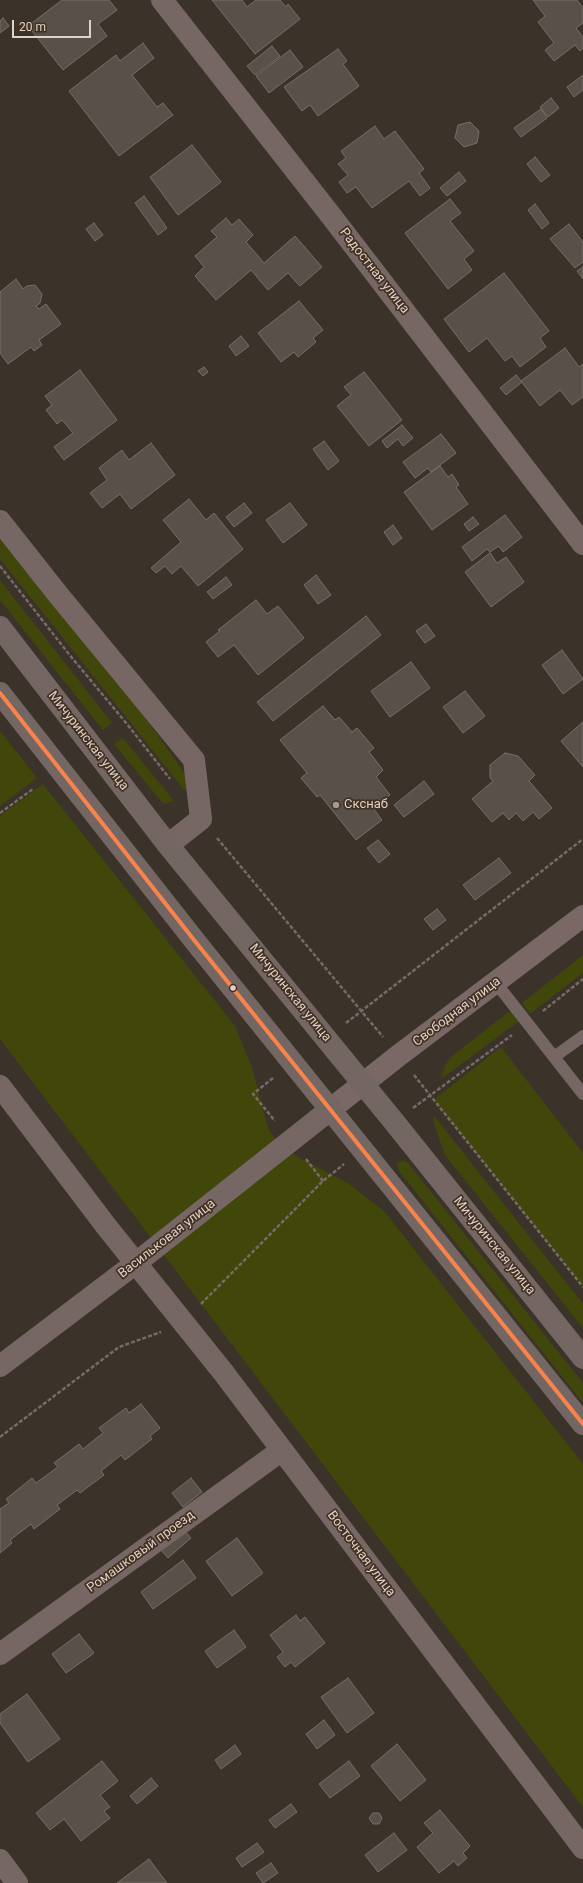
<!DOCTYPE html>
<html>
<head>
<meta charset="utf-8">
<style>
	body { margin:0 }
	#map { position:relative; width:583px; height:1883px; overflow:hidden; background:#3b322a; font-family:Roboto,sans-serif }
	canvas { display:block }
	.scale { position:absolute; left:12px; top:20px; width:79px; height:18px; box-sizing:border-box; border:2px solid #ded2c9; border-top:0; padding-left:5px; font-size:12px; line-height:14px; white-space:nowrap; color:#ded2c9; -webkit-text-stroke:3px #433122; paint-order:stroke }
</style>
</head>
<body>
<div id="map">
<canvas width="583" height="1883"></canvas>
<div class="scale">20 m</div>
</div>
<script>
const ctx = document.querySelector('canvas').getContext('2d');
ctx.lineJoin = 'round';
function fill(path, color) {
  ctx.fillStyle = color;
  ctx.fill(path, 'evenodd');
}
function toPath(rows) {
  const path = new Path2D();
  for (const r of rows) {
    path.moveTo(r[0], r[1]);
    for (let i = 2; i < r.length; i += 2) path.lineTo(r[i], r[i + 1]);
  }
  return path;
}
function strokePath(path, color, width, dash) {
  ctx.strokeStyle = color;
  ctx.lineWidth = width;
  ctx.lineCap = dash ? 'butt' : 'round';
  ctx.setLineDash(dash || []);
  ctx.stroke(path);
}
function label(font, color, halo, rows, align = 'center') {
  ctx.font = font + ' Roboto,sans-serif';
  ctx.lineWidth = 3.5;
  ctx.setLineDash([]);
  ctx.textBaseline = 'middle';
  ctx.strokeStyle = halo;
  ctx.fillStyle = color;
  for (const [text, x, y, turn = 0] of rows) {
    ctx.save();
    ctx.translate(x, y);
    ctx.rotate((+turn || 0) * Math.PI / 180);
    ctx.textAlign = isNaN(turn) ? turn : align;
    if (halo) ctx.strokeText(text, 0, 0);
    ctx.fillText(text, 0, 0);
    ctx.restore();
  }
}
fill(toPath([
	[0,536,143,714,189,780,189,787,185,791,0,559],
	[0,580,112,723,103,730,0,600],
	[0,731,37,778,0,806],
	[123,738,174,801,165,804,161,801,114,744],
	[43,784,235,1026,252,1067,264,1114,269,1130,275,1139,296,1156,348,1183,384,1211,583,1464,583,1807,0,1039,0,816],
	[583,955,583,973,530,1014,522,1003],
	[510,1011,519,1021,440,1080,446,1064,453,1055],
	[501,1047,583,1153,583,1286,436,1102,437,1097],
	[435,1117,583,1304,583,1328,445,1155,437,1133,433,1118],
	[402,1160,408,1163,583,1383,583,1403,399,1171,397,1164]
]), '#41470a');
const building = toPath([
	[62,0,109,0,117,10,98,24,107,36,63,70,28,26,62,0],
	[212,0,242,0,247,7,256,0,280,0,286,7,288,4,300,19,255,54,212,0],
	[533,0,577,0,583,8,583,23,576,28,583,37,583,48,580,51,575,45,554,61,545,50,554,43,538,22,545,16,533,0],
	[3,18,9,26,0,33,0,21,3,18],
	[143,43,154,58,132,75,157,107,163,103,173,115,119,156,69,91,116,55,120,61,143,43],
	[272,46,280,56,255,75,247,66,272,46],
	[338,49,347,61,343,64,359,86,318,116,310,105,302,111,284,87,338,49],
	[290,50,303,67,269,93,256,76,290,50],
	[583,75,583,90,574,97,567,87,583,75],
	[551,98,559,108,548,117,540,107,551,98],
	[541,109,547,118,521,137,514,128,541,109],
	[470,122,479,131,477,143,464,147,455,138,458,125,470,122],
	[375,126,384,139,395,131,424,169,419,173,430,188,420,196,409,181,372,208,356,187,347,193,339,182,348,175,338,164,346,158,341,151,375,126],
	[192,145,221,182,178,215,150,177,192,145],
	[535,157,550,175,541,182,527,164,535,157],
	[459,172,466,181,447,196,440,188,459,172],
	[144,196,167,228,158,235,135,203,144,196],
	[450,199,461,213,450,221,474,251,464,259,472,270,448,289,405,233,450,199],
	[535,204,549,223,542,229,528,210,535,204],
	[226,218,232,225,239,219,253,235,246,242,264,263,295,236,322,267,300,286,288,273,268,290,251,270,216,300,195,276,204,267,195,256,217,237,211,231,226,218],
	[94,223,103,235,95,241,86,229,94,223],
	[569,224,583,242,583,262,575,268,550,239,569,224],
	[583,267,583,279,577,271,583,267],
	[504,273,549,331,540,338,546,347,520,367,512,356,505,361,487,338,469,352,444,319,504,273],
	[16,279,23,289,27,286,35,285,42,294,40,303,36,306,39,309,46,304,61,324,39,340,42,345,34,351,31,347,8,364,0,353,0,292,16,279],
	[299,301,323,330,313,338,316,342,298,357,294,352,281,362,258,333,299,301],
	[241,336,249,346,236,356,229,346,241,336],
	[565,348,579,367,583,364,583,397,572,405,560,390,540,406,521,381,565,348],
	[204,367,208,372,203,376,198,371,204,367],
	[80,370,117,420,64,460,54,447,73,433,62,420,57,424,46,410,52,405,45,396,80,370],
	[364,372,402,420,369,446,337,406,351,395,344,387,364,372],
	[516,375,522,382,506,395,500,388,516,375],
	[402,425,413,438,403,446,398,439,387,448,382,441,402,425],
	[441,434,456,453,431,472,428,468,415,478,403,462,441,434],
	[324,441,339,461,328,470,313,449,324,441],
	[151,443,175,475,131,509,120,494,102,508,90,493,107,480,99,468,122,450,129,460,151,443],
	[440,466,448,477,452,474,459,485,456,487,468,504,432,530,404,492,440,466],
	[189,499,206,520,214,513,243,549,198,586,181,566,172,574,165,566,156,573,151,568,181,542,163,520,189,499],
	[244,503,252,513,234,527,226,517,244,503],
	[290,503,307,525,283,543,266,520,290,503],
	[505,515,522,537,503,552,499,546,490,552,487,549,472,561,462,547,505,515],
	[473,517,479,524,469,531,464,524,473,517],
	[393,525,402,538,393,545,384,532,393,525],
	[490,553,497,563,506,557,524,582,491,607,465,572,490,553],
	[316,575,331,595,318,604,304,585,316,575],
	[226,577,232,585,213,599,207,592,226,577],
	[256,600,267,614,278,606,304,638,258,675,234,645,218,657,206,642,220,631,218,630,256,600],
	[366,616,381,635,273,721,257,702,366,616],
	[426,624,435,636,425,643,416,631,426,624],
	[562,650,583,679,563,694,542,665,562,650],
	[411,662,430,688,390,717,371,691,411,662],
	[465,691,485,716,463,733,443,707,465,691],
	[323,706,335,720,339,717,352,732,357,728,374,748,369,752,383,770,376,777,390,795,373,808,382,820,356,840,320,795,317,797,301,778,307,773,280,740,323,706],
	[583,722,583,767,561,741,583,722],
	[505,753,518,756,535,775,529,781,552,808,539,819,533,812,523,821,516,813,509,820,503,813,492,822,472,799,493,781,490,778,490,765,505,753],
	[424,781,434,794,404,817,394,805,424,781],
	[378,840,390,854,379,863,367,848,378,840],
	[499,858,511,873,475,900,463,885,499,858],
	[437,909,446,920,433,930,424,919,437,909],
	[141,1404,160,1428,150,1436,152,1439,125,1460,121,1455,101,1471,104,1475,80,1493,77,1490,57,1505,60,1509,34,1529,31,1524,10,1540,12,1543,0,1553,0,1509,9,1503,6,1499,32,1478,36,1483,58,1467,54,1463,79,1444,83,1449,103,1433,99,1428,126,1408,129,1413,141,1404],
	[191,1478,202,1492,183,1507,172,1493,191,1478],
	[183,1529,191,1538,168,1558,160,1549,183,1529],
	[237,1538,263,1573,232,1596,206,1561,237,1538],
	[183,1560,196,1578,153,1609,141,1592,183,1560],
	[296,1615,300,1621,305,1617,325,1643,295,1667,291,1662,285,1667,277,1657,283,1652,270,1635,296,1615],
	[234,1630,246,1647,217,1668,205,1651,234,1630],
	[79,1634,94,1653,66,1673,52,1654,79,1634],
	[348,1678,374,1713,347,1733,321,1697,348,1678],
	[27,1694,60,1739,28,1762,0,1723,0,1714,27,1694],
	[324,1720,335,1735,317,1749,306,1734,324,1720],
	[397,1744,426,1780,400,1801,371,1766,397,1744],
	[235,1745,241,1754,221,1769,215,1760,235,1745],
	[102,1761,118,1781,100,1795,110,1807,104,1811,110,1818,81,1841,64,1819,50,1830,36,1813,102,1761],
	[349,1761,360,1776,330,1798,319,1784,349,1761],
	[151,1778,158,1786,137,1804,130,1796,151,1778],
	[291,1804,297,1812,275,1828,269,1820,291,1804],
	[440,1810,470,1846,463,1853,467,1858,458,1866,454,1861,439,1873,417,1847,433,1833,424,1823,440,1810],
	[373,1813,379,1813,382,1818,379,1824,373,1824,369,1818,373,1813],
	[394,1833,407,1850,378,1872,365,1855,394,1833],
	[257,1843,264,1852,242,1867,236,1858,257,1843],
	[149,1859,167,1883,117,1883,149,1859],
	[271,1863,278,1873,263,1883,256,1873,271,1863]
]);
fill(building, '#59504a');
strokePath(building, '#786e69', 1);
strokePath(toPath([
	[0,566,68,653,127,724,170,779],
	[0,813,33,789],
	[217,838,383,1037],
	[543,1011,583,979],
	[346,1023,583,839],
	[414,1075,583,1287],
	[273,1078,253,1094,275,1121],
	[413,1108,512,1035],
	[306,1159,323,1181],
	[201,1304,323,1181,344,1164],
	[0,1437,119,1347,161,1332]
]), '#776b68', 2.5, [4, 2]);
strokePath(toPath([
	[496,983,583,1094],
	[554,1057,583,1036]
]), '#766764', 12);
strokePath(toPath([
	[162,0,332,217,583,544],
	[0,521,56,592,194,760,201,819,168,845],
	[0,1086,106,1226,223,1372,583,1848],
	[0,1366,136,1263,331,1109],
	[0,1654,282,1450],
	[0,1860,17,1883]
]), '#766764', 22);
strokePath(toPath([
	[331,1109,398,1056,583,916]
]), '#796866', 22);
strokePath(toPath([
	[0,627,168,845,395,1123,583,1358],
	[0,693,194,940,583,1424]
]), '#746662', 22);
strokePath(toPath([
	[0,693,194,940,583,1424]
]), '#f8844c', 4);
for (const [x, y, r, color] of [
	[336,805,4,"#a59a91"],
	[233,988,3.5,"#ded2c9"]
]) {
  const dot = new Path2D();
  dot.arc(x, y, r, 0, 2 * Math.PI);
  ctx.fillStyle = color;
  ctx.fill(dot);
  strokePath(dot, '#433122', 1.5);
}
label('13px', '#ded2c9', '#433122', [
	["Радостная улица",374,271,52],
	["Мичуринская улица",88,741,52],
	["Мичуринская улица",290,993,51],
	["Свободная улица",457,1012,-37],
	["Васильковая улица",167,1239,-38],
	["Мичуринская улица",494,1246,51],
	["Ромашковый проезд",141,1552,-36],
	["Восточная улица",361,1554,53]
]);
label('13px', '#ded2c9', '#433122', [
	["Скснаб",344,805]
], 'left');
</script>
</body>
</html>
